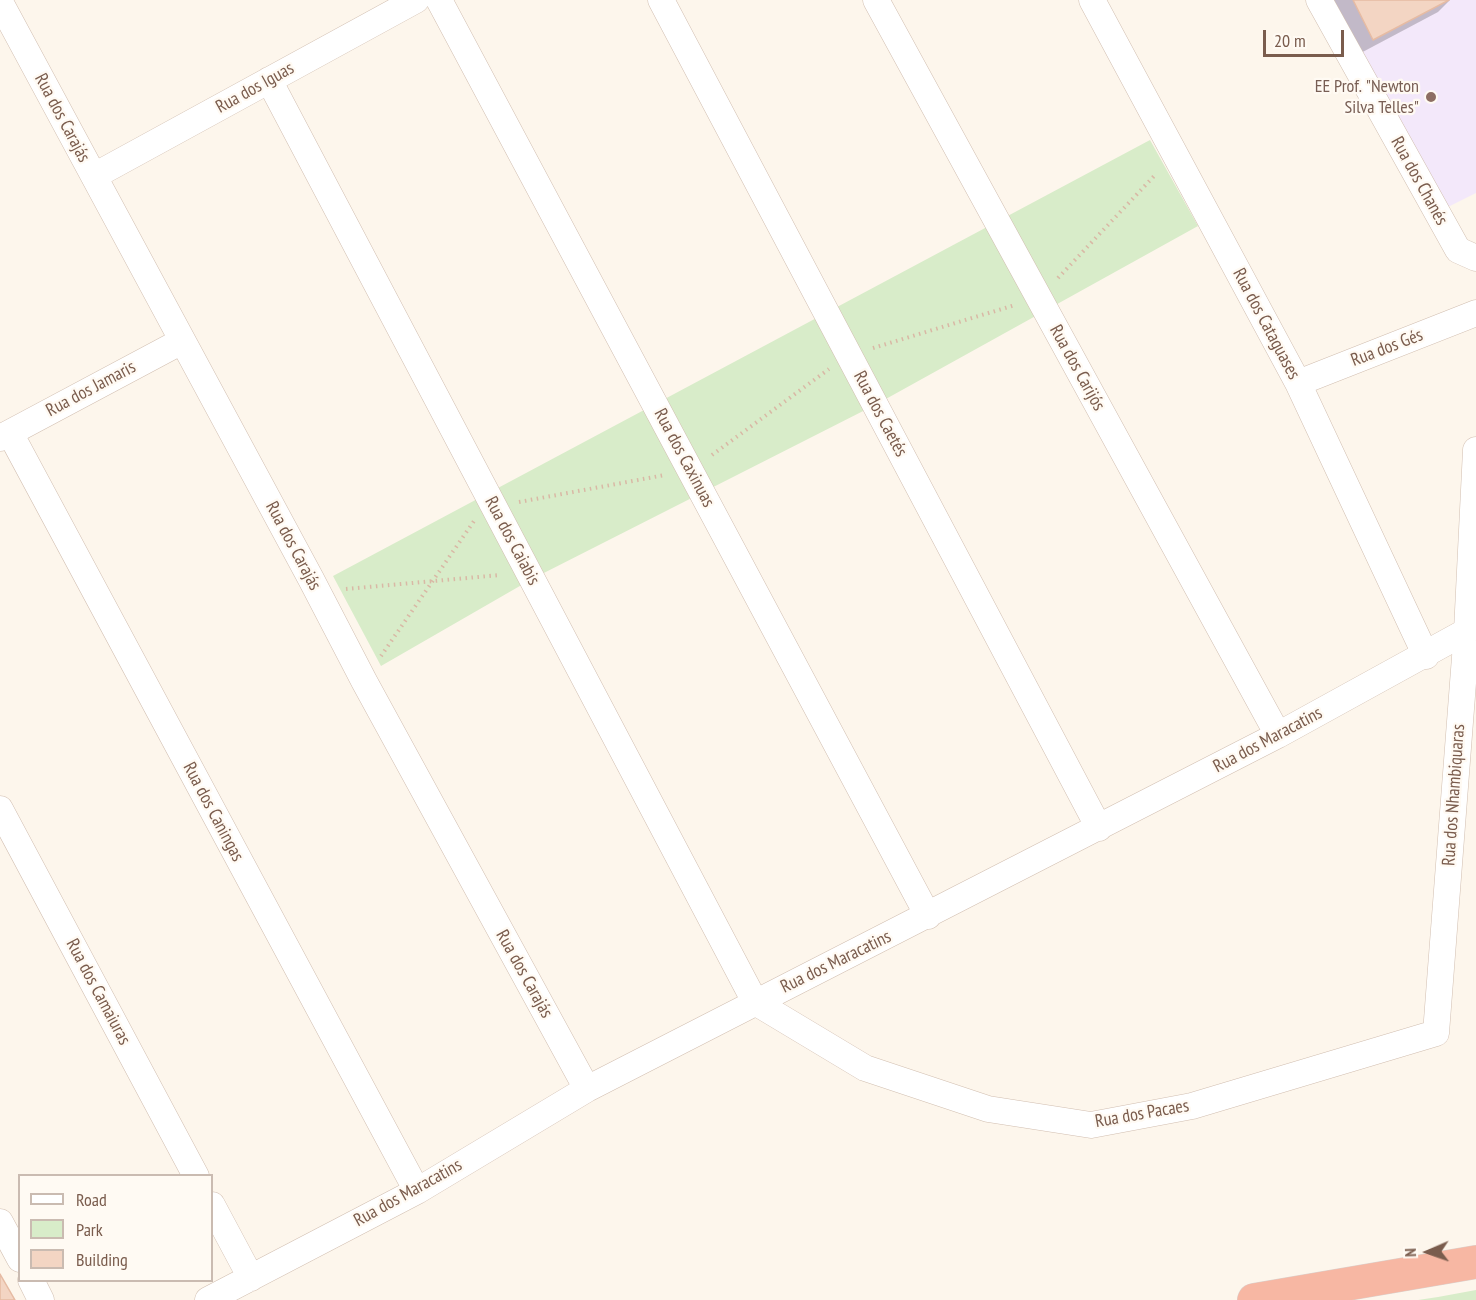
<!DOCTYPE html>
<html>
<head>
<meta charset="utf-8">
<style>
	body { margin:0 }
	#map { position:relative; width:1476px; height:1300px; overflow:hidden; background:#fdf6ec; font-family:"PT Sans Narrow",sans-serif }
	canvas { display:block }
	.legend { position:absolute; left:18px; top:1174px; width:195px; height:108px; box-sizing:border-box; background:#fffaf3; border:2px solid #cabbb1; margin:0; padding:8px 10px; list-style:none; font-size:18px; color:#7a5c4d }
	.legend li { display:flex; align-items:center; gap:12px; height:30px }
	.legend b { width:30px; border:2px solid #cabbb1 }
	.north { position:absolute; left:1398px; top:1222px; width:60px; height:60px; -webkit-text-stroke:4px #fffaf3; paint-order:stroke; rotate:268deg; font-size:16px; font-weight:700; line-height:24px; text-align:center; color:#7a5c4d }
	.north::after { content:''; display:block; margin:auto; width:21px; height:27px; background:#7a5c4d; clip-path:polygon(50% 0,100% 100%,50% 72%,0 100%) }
	.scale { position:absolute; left:1263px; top:30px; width:81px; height:27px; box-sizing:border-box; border:3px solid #7a5c4d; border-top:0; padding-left:8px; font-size:18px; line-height:21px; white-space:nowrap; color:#7a5c4d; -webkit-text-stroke:4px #fffaf3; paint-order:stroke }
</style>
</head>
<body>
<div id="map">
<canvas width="1476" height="1300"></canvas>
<ul class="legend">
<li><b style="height:8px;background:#fff"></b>Road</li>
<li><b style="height:16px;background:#d8ecc9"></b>Park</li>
<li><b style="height:16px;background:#f3d5c3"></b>Building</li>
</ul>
<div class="north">N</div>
<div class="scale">20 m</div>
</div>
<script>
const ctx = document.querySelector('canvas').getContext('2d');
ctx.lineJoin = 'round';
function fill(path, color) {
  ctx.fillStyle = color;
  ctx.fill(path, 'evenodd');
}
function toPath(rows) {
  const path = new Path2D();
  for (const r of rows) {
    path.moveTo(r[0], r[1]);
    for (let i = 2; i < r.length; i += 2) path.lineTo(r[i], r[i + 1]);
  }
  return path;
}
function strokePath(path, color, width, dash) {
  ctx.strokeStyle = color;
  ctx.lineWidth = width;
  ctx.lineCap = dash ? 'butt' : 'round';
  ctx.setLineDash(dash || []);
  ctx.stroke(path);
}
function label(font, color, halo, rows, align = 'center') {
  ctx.font = font + ' "PT Sans Narrow",sans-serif';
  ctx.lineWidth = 4.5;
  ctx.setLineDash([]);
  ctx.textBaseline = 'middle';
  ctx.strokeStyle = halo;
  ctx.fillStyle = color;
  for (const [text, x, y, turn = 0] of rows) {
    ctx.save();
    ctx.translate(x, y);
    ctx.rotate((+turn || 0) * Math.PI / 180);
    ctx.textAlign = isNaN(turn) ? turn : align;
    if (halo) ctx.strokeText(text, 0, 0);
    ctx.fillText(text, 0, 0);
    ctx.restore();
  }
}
fill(toPath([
	[1334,0,1476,0,1476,193,1448,207]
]), '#f3e8fa');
fill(toPath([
	[1150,140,1198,226,875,405,532,579,381,666,333,576],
	[1476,1290,1476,1300,1418,1300,1438,1297]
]), '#d8ecc9');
fill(toPath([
	[1328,0,1450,0,1438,12,1357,55]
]), '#0003');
const building = toPath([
	[1353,0,1449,0,1373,40,1353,0],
	[0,1274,15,1300,0,1300,0,1274]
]);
fill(building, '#f3d5c3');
strokePath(building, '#e6bba3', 1.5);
const minor = toPath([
	[439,0,928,916],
	[661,0,1099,828],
	[876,0,1278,735],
	[1092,0,1298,383,1426,656],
	[1319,0,1458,250,1476,258],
	[0,2,311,579,364,681,587,1089],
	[269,80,755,1002,865,1068,988,1109,1091,1125,1192,1106,1436,1033,1467,631,1476,450],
	[94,176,416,0],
	[1298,383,1476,313],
	[10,433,417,1191],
	[0,438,182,341],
	[0,809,196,1176],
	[212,1205,251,1278],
	[0,1222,20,1259],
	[31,1280,41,1300],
	[208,1300,417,1191,587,1089,1278,735,1467,631]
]);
const motorway = toPath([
	[1254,1300,1476,1262]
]);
strokePath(minor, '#d1beb0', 27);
strokePath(motorway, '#dad1cd', 34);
strokePath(toPath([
	[1058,278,1156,174],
	[873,348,1015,305],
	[712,455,829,369],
	[519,502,665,475],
	[346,589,500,575],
	[381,656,474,521]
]), '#d9b8a5', 4, [1.5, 4.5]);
strokePath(minor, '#fff', 26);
strokePath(motorway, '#f7b7a3', 33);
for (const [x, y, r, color] of [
	[1431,97,6,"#8d6e63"]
]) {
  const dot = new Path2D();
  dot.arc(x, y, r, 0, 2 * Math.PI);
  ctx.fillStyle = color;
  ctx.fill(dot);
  strokePath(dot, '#fffaf3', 2);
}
label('18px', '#785e54', '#fffaf3', [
	["EE Prof. \"Newton",1419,87],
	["Silva Telles\"",1419,108]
], 'right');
label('18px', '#7a5c4d', '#fffaf3', [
	["Rua dos Iguas",255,88,-29],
	["Rua dos Carajás",62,118,62],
	["Rua dos Chanés",1419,181,61],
	["Rua dos Cataguases",1266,324,62],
	["Rua dos Gés",1387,348,-21],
	["Rua dos Carijós",1077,368,61],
	["Rua dos Jamaris",91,389,-28],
	["Rua dos Caetés",880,414,62],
	["Rua dos Caxinuas",684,458,62],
	["Rua dos Caiabis",512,541,62],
	["Rua dos Carajás",293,546,62],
	["Rua dos Maracatins",1268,740,-28],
	["Rua dos Nhambiquaras",1454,795,-86],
	["Rua dos Caningas",213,812,62],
	["Rua dos Maracatins",836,962,-26],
	["Rua dos Carajás",524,974,61],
	["Rua dos Camaiuras",98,992,62],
	["Rua dos Pacaes",1142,1114,-10],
	["Rua dos Maracatins",408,1193,-29]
]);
</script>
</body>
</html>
